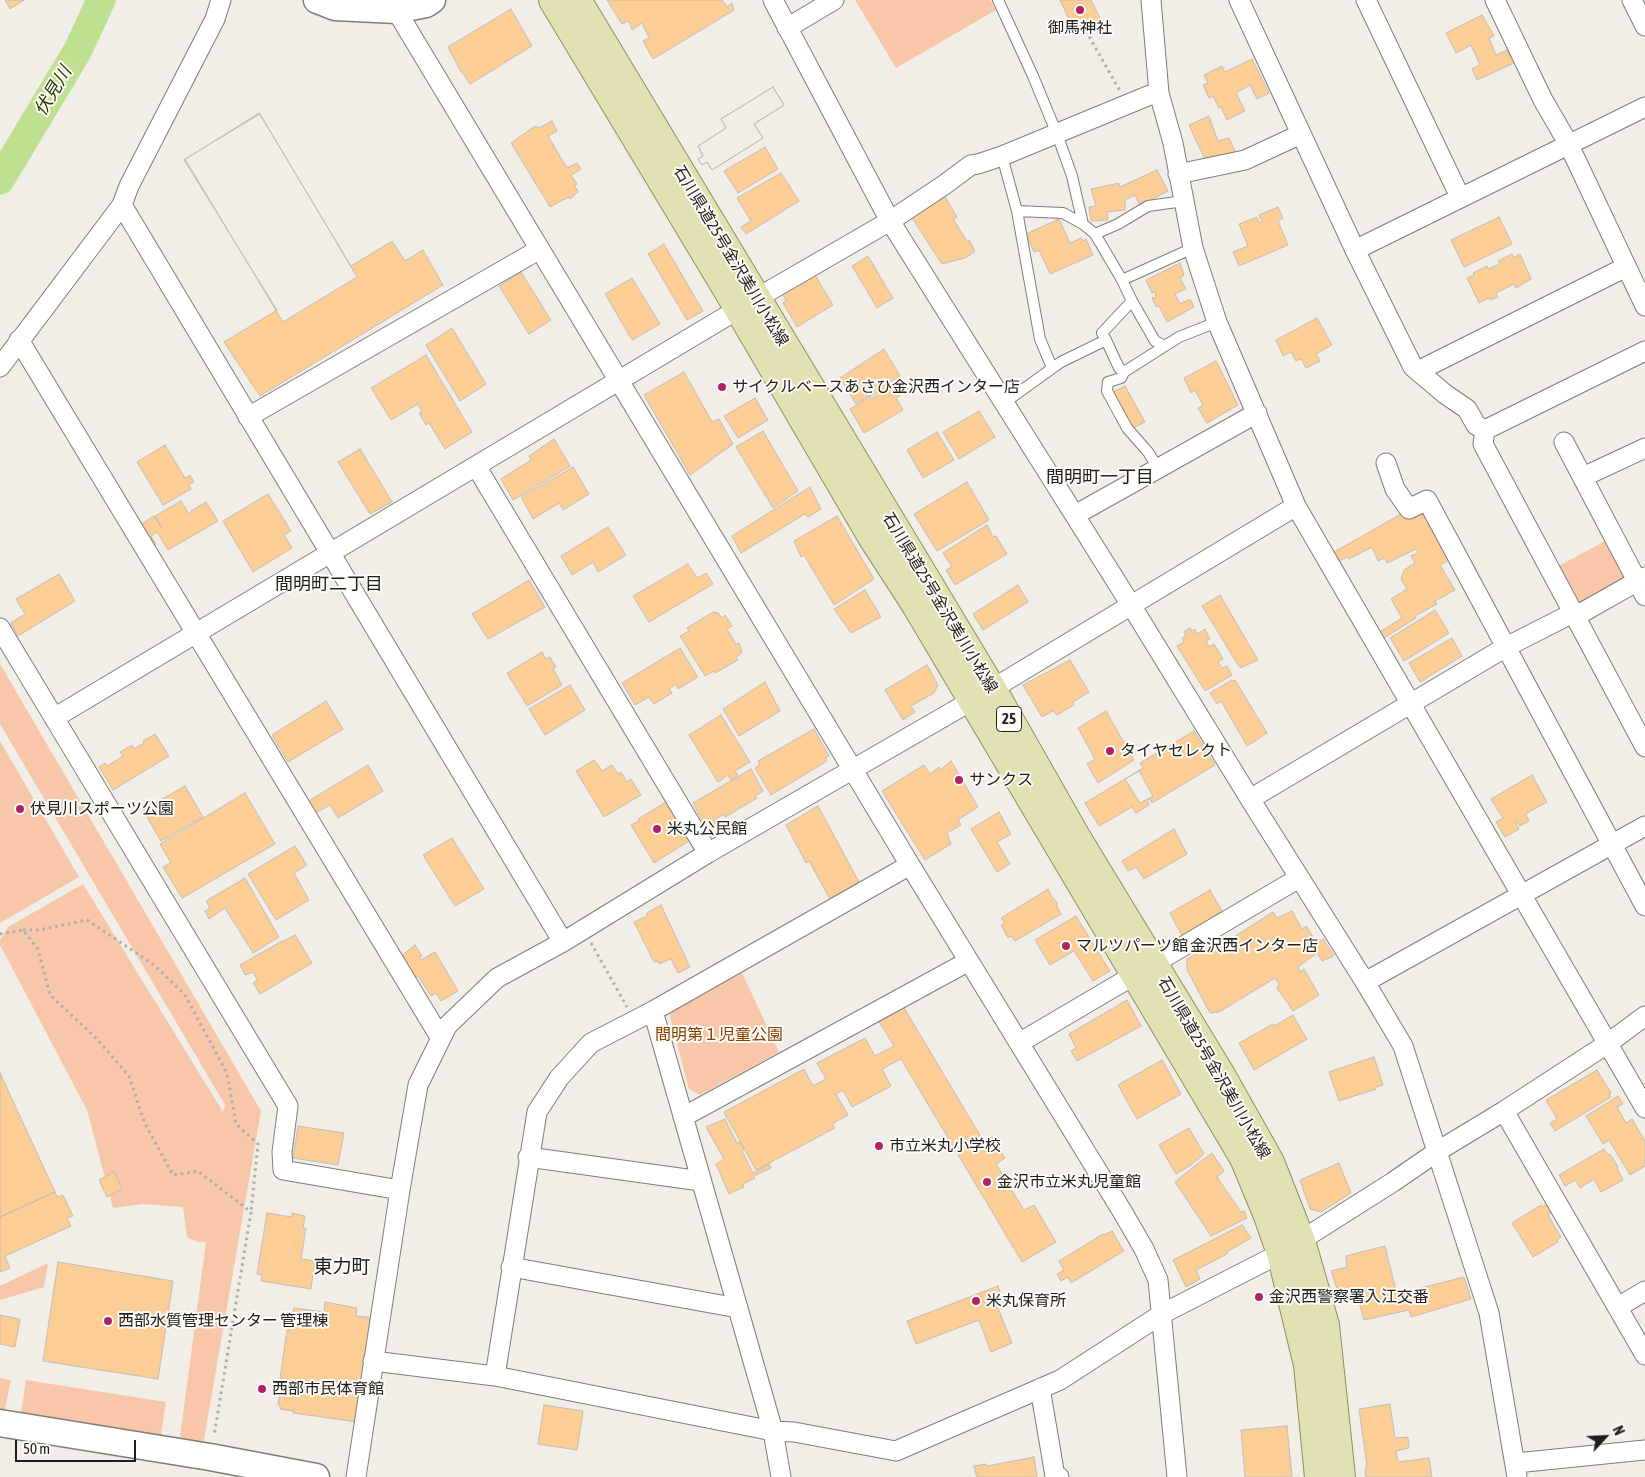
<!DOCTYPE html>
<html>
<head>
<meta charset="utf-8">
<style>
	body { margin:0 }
	#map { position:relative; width:1645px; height:1477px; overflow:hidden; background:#f0eee7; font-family:"Asap Condensed",sans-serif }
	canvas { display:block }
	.north { position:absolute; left:1580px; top:1412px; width:50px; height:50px; -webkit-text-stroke:4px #fdfbf5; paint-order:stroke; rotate:65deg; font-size:14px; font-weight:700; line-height:20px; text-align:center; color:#1f1e1c }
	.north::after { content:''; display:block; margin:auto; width:18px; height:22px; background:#1f1e1c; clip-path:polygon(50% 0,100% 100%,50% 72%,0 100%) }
	.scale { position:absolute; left:15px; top:1440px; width:121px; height:22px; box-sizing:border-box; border:2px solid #1f1e1c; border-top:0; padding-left:6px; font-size:15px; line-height:18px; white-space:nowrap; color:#1f1e1c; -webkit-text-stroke:4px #fdfbf5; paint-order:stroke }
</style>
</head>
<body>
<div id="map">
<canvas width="1645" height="1477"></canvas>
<div class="north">N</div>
<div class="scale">50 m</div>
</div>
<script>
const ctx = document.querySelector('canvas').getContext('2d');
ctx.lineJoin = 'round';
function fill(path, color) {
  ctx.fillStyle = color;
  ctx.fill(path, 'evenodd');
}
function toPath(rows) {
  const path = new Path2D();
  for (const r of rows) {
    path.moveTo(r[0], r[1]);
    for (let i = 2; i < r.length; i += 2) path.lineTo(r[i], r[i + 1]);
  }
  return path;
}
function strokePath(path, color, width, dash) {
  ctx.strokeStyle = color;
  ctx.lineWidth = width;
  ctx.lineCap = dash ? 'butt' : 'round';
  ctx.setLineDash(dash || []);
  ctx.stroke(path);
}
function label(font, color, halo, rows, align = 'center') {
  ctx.font = font + ' "Asap Condensed","Noto Sans JP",sans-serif';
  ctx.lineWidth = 4;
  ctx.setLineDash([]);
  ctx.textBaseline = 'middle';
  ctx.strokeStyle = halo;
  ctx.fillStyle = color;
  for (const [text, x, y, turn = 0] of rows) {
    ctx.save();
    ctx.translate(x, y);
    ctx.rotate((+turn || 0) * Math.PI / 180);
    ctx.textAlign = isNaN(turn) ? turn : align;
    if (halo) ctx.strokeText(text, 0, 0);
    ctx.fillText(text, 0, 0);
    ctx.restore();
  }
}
fill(toPath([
	[855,0,990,0,996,10,896,68],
	[1609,539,1629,575,1580,605,1555,568],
	[0,664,261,1111,203,1445,179,1444,206,1242,198,1242,187,1237,183,1207,143,1204,113,1208,87,1110,0,945,0,940,8,927,83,884,223,1112,225,1105,0,724],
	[0,741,79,877,0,923],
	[742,973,779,1052,700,1095,689,1089,669,1013],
	[48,1263,44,1287,0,1300,0,1286],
	[0,1378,11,1380,4,1413,0,1412],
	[26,1380,166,1402,160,1441,20,1419]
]), '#f8c6a8');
strokePath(toPath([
	[0,180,78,50,101,0]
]), '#bee090', 29);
const building = toPath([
	[5,0,24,0,10,9,5,0],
	[607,0,722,0,727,7,732,3,734,10,653,59,643,41,649,38,642,23,632,30,629,21,622,24,607,0],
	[1060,0,1091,0,1101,20,1075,32,1060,0],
	[511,9,532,46,470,84,462,72,461,72,448,47,511,9],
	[1482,15,1494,36,1489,38,1496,55,1507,50,1514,63,1477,80,1472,69,1480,65,1471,45,1456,53,1446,33,1482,15],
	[1252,59,1269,93,1257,99,1250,85,1236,93,1245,111,1227,120,1221,107,1219,108,1213,96,1209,98,1203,85,1208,83,1204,75,1222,66,1225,72,1252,59],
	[773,87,784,105,754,124,763,138,712,170,707,162,702,165,698,159,703,156,698,146,726,128,721,119,773,87],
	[773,87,784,105,754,124,763,138,712,170,707,162,702,165,698,159,703,156,698,146,726,128,721,119,773,87],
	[259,113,351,266,392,241,405,261,423,250,443,285,260,396,224,342,277,310,184,160,259,113],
	[260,114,357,277,283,322,185,159,260,114],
	[1209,116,1218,141,1229,138,1235,151,1207,164,1189,125,1209,116],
	[552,121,557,131,548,136,567,168,577,163,581,169,571,175,577,184,575,186,578,192,570,199,569,197,550,207,511,143,535,126,539,128,552,121],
	[765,147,778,169,738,193,724,171,765,147],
	[1157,170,1168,191,1140,206,1135,195,1125,200,1125,210,1107,212,1108,220,1091,221,1089,207,1096,206,1091,189,1119,183,1120,187,1157,170],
	[781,173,799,201,746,234,741,227,751,221,737,198,781,173],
	[945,197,957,217,953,219,967,241,969,240,974,249,974,252,965,258,942,264,912,218,937,201,937,202,945,197],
	[1278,207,1283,218,1278,221,1288,245,1239,266,1233,252,1248,246,1239,224,1257,217,1259,223,1262,222,1259,215,1278,207],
	[1499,217,1512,244,1464,267,1451,240,1499,217],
	[1059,219,1070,243,1081,238,1083,241,1086,239,1093,255,1050,274,1039,250,1034,252,1026,234,1059,219],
	[664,244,703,311,687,320,648,254,664,244],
	[1512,254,1514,257,1520,254,1531,279,1516,288,1514,284,1496,293,1498,297,1490,300,1489,298,1479,303,1467,278,1474,275,1473,273,1487,266,1488,269,1500,264,1498,261,1512,254],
	[868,256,893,298,877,308,852,266,868,256],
	[1180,263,1184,275,1180,278,1186,289,1175,294,1180,304,1190,299,1194,307,1167,322,1159,306,1156,307,1152,298,1156,297,1155,292,1152,293,1146,280,1180,263],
	[521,272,551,320,529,334,499,286,521,272],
	[815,275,833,305,797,327,783,303,786,301,783,294,815,275],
	[632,278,660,324,632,340,605,294,632,278],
	[1317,318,1332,345,1316,354,1320,361,1306,368,1301,359,1296,361,1291,352,1283,356,1276,340,1317,318],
	[452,328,486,384,460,401,426,345,452,328],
	[884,349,900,376,890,382,892,386,871,399,869,396,856,404,840,378,884,349],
	[426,355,472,432,445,449,429,423,426,425,419,413,422,412,418,404,391,420,371,388,426,355],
	[1216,361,1238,405,1207,423,1198,408,1203,405,1195,390,1191,393,1184,378,1216,361],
	[684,372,712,422,719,419,733,444,690,475,644,395,684,372],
	[901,378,908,391,896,398,903,410,864,433,850,409,901,378],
	[1125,386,1145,422,1133,428,1113,392,1125,386],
	[755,398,768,420,738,438,724,416,755,398],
	[979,411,995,437,959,459,943,432,979,411],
	[763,431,798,491,773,508,736,447,763,431],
	[937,432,954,460,923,478,907,450,937,432],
	[554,439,570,466,513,500,501,479,531,460,529,456,554,439],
	[165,445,185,478,190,475,194,482,189,485,191,489,163,505,137,462,165,445],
	[360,449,392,502,370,514,338,462,360,449],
	[573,467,589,494,563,510,559,503,533,519,521,497,573,467],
	[967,482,989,520,937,551,914,514,967,482],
	[810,487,821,509,808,517,805,514,741,553,732,536,810,487],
	[268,494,291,531,284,535,292,548,253,572,223,521,268,494],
	[181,501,189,514,192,512,191,511,206,502,218,521,168,550,157,532,151,536,156,544,153,546,140,525,154,516,162,528,155,516,181,501],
	[1419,511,1421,515,1427,512,1451,559,1440,565,1455,590,1435,601,1437,604,1415,616,1416,618,1384,638,1380,632,1402,618,1391,599,1407,589,1401,579,1404,570,1415,563,1411,556,1418,553,1416,549,1387,563,1385,558,1378,561,1372,547,1349,559,1347,557,1339,561,1334,552,1403,513,1406,518,1419,511],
	[837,516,874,579,834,605,804,555,801,557,794,541,837,516],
	[987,525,993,537,996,536,1007,554,955,585,946,570,952,567,943,553,987,525],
	[608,527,626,555,598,572,593,562,572,575,561,556,608,527],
	[688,564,697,578,706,573,713,584,649,622,633,596,688,564],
	[59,574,75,601,18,636,11,623,25,614,16,599,59,574],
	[529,580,545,607,488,639,472,614,529,580],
	[1018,585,1028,602,983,630,973,614,1018,585],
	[865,590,881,617,851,633,834,609,865,590],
	[1220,595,1258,660,1240,668,1202,606,1220,595],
	[1435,610,1449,633,1404,661,1390,638,1435,610],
	[713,612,718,613,722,618,725,615,732,626,727,629,736,644,739,643,742,653,736,657,738,660,715,673,714,671,705,676,680,636,689,631,687,628,713,612],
	[1190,628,1192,631,1195,629,1197,634,1205,629,1210,639,1206,641,1209,647,1214,644,1223,659,1218,662,1222,668,1227,666,1232,675,1205,691,1177,646,1184,642,1182,638,1186,636,1184,632,1190,628],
	[1452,638,1462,656,1420,682,1409,663,1452,638],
	[680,648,698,677,678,689,676,684,669,689,672,693,654,704,649,697,635,705,622,683,680,648],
	[542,652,546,659,550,657,556,667,553,669,562,685,527,706,507,673,542,652],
	[1070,660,1089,692,1073,702,1074,705,1057,715,1053,711,1042,717,1023,685,1070,660],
	[927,665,938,685,934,693,911,706,915,712,903,720,885,690,927,665],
	[1232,680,1233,681,1235,680,1267,733,1247,746,1221,701,1217,704,1210,693,1232,680],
	[765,682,780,711,739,736,723,709,765,682],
	[570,685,585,710,545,735,529,709,570,685],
	[326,701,343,729,288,762,272,735,326,701],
	[1106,711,1134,760,1098,783,1087,764,1095,759,1078,728,1106,711],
	[721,715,750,762,735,771,738,775,731,780,728,775,718,782,689,735,721,715],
	[814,729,829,756,825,758,827,761,771,795,755,768,760,764,758,761,814,729],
	[1194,731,1215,765,1152,803,1150,799,1147,800,1149,805,1136,813,1132,807,1099,826,1085,803,1143,768,1140,763,1194,731],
	[155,734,169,756,113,790,99,767,105,763,107,766,123,756,120,752,132,745,134,749,144,743,143,741,155,734],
	[594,760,602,771,612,765,618,774,621,772,627,782,631,779,641,795,604,817,576,771,594,760],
	[951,761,978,807,958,820,961,825,947,833,951,844,925,860,882,791,924,765,930,774,939,767,940,770,951,761],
	[368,765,383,791,338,818,330,805,314,814,307,802,368,765],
	[751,769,763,791,755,796,757,798,725,817,724,814,716,819,718,821,706,828,693,803,751,769],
	[1139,771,1153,796,1140,803,1125,779,1139,771],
	[1532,775,1547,802,1527,813,1526,815,1529,821,1520,826,1516,821,1515,822,1519,829,1505,837,1496,822,1503,818,1491,799,1532,775],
	[185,786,203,817,161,841,143,810,185,786],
	[245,793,275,844,182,898,163,867,171,863,160,844,245,793],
	[666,802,689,841,654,863,631,825,639,821,638,819,666,802],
	[818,806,859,882,830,899,809,861,806,863,786,825,818,806],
	[999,812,1011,834,997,842,1010,864,997,872,971,829,999,812],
	[1174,829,1187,854,1144,879,1136,867,1128,871,1122,861,1174,829],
	[452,838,484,889,455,906,423,855,452,838],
	[295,846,307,865,294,873,309,900,276,920,248,874,295,846],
	[245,878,279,937,253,953,225,908,209,919,205,911,210,908,206,901,245,878],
	[1048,889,1052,897,1057,902,1057,907,1061,914,1015,941,1011,936,1008,938,1001,925,1005,923,1001,918,1048,889],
	[1210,890,1222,911,1182,936,1170,913,1210,890],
	[661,905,690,967,678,973,671,959,659,964,658,961,654,962,634,922,647,916,647,913,661,905],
	[1292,911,1302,929,1306,926,1317,943,1323,939,1334,956,1322,961,1317,953,1298,967,1300,972,1304,969,1319,995,1293,1011,1277,988,1279,984,1275,978,1219,1012,1210,1013,1187,970,1187,959,1223,939,1229,940,1273,912,1277,918,1292,911],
	[1076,916,1110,971,1093,981,1074,951,1050,965,1035,940,1076,916],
	[295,935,312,963,260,994,253,983,257,980,253,972,245,975,240,965,282,941,282,942,295,935],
	[415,945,422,956,419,957,421,960,435,952,458,991,441,1001,436,993,431,996,418,976,413,978,401,956,415,945],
	[1127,1000,1141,1026,1077,1061,1071,1051,1076,1048,1069,1034,1127,1000],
	[903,1006,984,1142,992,1137,1005,1158,996,1164,1024,1210,1034,1205,1056,1242,1022,1262,901,1059,882,1069,891,1086,852,1107,843,1090,836,1094,848,1115,832,1124,835,1128,756,1170,724,1112,804,1069,813,1086,826,1079,817,1063,865,1038,875,1056,894,1046,878,1020,903,1006],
	[1293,1015,1307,1039,1254,1070,1239,1043,1273,1024,1274,1026,1293,1015],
	[1374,1057,1383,1085,1376,1087,1376,1089,1339,1101,1329,1072,1374,1057],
	[1162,1060,1181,1094,1137,1119,1118,1085,1162,1060],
	[1597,1070,1611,1093,1609,1095,1611,1097,1555,1131,1550,1123,1557,1119,1546,1100,1597,1070],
	[0,1073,55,1192,0,1217,0,1073],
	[1618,1096,1623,1104,1617,1107,1626,1123,1632,1119,1645,1141,1645,1166,1630,1175,1609,1140,1603,1144,1586,1116,1618,1096],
	[725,1119,737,1143,740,1142,744,1150,742,1151,753,1173,769,1164,771,1168,754,1176,755,1178,743,1184,744,1187,729,1194,716,1164,724,1159,706,1127,725,1119],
	[298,1126,344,1133,338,1165,293,1158,298,1126],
	[1189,1128,1204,1154,1191,1165,1176,1174,1159,1145,1189,1128],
	[1604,1149,1608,1155,1610,1154,1618,1167,1617,1168,1623,1180,1601,1192,1594,1179,1580,1188,1575,1180,1565,1186,1559,1175,1604,1149],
	[1212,1153,1224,1171,1217,1177,1241,1212,1244,1211,1247,1218,1211,1236,1175,1182,1192,1168,1212,1153],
	[1339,1163,1351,1193,1321,1212,1310,1209,1300,1180,1339,1163],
	[114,1172,122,1189,107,1197,99,1180,114,1172],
	[55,1192,57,1197,63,1195,73,1216,67,1218,71,1226,5,1256,10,1268,0,1272,0,1217,55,1192],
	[1547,1204,1552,1212,1548,1215,1561,1237,1557,1240,1558,1242,1533,1257,1512,1223,1541,1205,1542,1207,1547,1204],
	[267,1213,292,1217,292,1213,305,1216,303,1228,306,1228,301,1259,315,1261,311,1289,261,1281,262,1275,257,1274,267,1213],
	[1242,1225,1251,1238,1228,1251,1227,1254,1196,1270,1200,1279,1186,1287,1173,1260,1242,1225],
	[1112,1231,1124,1251,1071,1283,1068,1277,1061,1281,1057,1274,1064,1270,1059,1261,1103,1234,1104,1235,1112,1231],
	[1385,1246,1397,1294,1464,1277,1471,1299,1411,1317,1409,1310,1364,1320,1356,1292,1340,1297,1331,1271,1347,1267,1346,1256,1385,1246],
	[58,1262,173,1281,158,1379,43,1361,58,1262],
	[998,1286,1003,1299,996,1303,1012,1343,991,1352,979,1320,916,1344,907,1321,998,1286],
	[325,1302,357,1308,356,1316,368,1317,372,1320,376,1344,367,1343,358,1422,293,1413,293,1411,280,1409,280,1405,278,1404,280,1394,278,1393,287,1330,289,1330,294,1308,324,1312,325,1302],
	[0,1315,20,1319,15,1347,0,1344,0,1315],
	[1390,1404,1395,1438,1408,1437,1409,1448,1396,1451,1398,1462,1429,1458,1432,1477,1366,1477,1365,1469,1367,1466,1359,1409,1390,1404],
	[544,1405,583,1411,577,1450,538,1444,544,1405],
	[1287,1426,1292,1477,1245,1477,1241,1430,1287,1426],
	[1034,1457,1037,1477,977,1477,974,1466,986,1464,987,1466,1034,1457]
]);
fill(building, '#fccd95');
strokePath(building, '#c2beb9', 1);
const lane = toPath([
	[998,0,1033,76,1057,134,1072,176,1083,224,1095,234,1122,280,1193,248],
	[1002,156,1017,211,1040,339,1050,363,1055,366],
	[1017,211,1063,213,1083,224],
	[1095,234,1118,224,1148,206,1184,201],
	[1132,301,1155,341,1165,346],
	[1106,340,1119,368,1124,372],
	[1004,403,1061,362,1106,340,1102,333,1132,301,1122,280],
	[1158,468,1148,452,1127,428,1107,391,1108,382,1121,378,1124,372,1179,337,1217,322]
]);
const street = toPath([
	[773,0,890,221,1131,605,1250,799,1365,982,1403,1046,1489,1313,1517,1477],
	[1151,0,1159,93,1173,143,1193,248,1217,322,1296,506,1645,1108],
	[1239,0,1355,250,1413,367,1445,394,1467,409,1476,425,1485,430,1483,444,1645,747],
	[1366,0,1460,197],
	[1495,0,1543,100,1568,143,1645,306],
	[1632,0,1645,26],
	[396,10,910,865,1122,1211,1144,1249,1158,1280,1177,1477],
	[787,28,834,0],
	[1178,174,1245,160,1301,134],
	[122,205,563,942],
	[1355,250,1645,107],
	[19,340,440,1037],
	[0,367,122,205,129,186,215,19,221,0],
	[1418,371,1626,267],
	[248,417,540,249],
	[1485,430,1645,351],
	[1564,442,1645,596],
	[1386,463,1395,489,1409,509,1427,500,1645,906],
	[476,466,708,853],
	[1583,477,1645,448],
	[1075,515,1257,413],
	[0,628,288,1106,282,1152,283,1170,400,1190],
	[54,718,757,298,890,221,944,185,971,165,978,164,1002,156,1150,95,1159,93],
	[1250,799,1506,647,1567,616,1576,616,1645,577],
	[1365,982,1645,826],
	[653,1011,773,1431,781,1477],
	[1019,1043,1299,878],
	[1504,1111,1645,1355],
	[683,1117,969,961],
	[528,1157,701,1181],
	[511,1267,738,1308],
	[1618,1307,1645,1291],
	[373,1361,495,1376,773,1431,794,1432,896,1451,1060,1380,1162,1314,1281,1253,1393,1182,1438,1151,1504,1111,1607,1044,1645,1016],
	[495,1376,537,1112,559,1078,591,1043,653,1011,910,865],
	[1040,1388,1055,1476,1059,1477],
	[1516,1463,1645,1450],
	[356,1477,400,1190,418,1085,447,1026,497,978,563,942,708,853,992,689,1296,506]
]);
const secondary = toPath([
	[317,0,335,7,396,10,426,4,432,0],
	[0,1423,210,1457,316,1477]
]);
const primary = toPath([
	[553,0,727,289,872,537,916,605,1244,1158,1268,1216,1281,1253,1308,1365,1319,1477],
	[577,0,992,689,1075,835,1221,1075,1270,1162,1301,1241,1325,1325,1341,1477]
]);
strokePath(lane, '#7f7d78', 12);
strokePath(street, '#7f7d78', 21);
strokePath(secondary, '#7f7d78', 29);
strokePath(primary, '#90905e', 30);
strokePath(toPath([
	[1086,31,1120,91],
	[23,930,39,930,87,920,154,965,185,995,227,1073,236,1124,258,1144,251,1212],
	[0,934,23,930,38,949,50,995,96,1038,129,1076,145,1124,173,1175,198,1171,251,1212,214,1436],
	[591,943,627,1007]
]), '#afada7', 3, [2.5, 4]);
strokePath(lane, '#fff', 10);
strokePath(street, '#fff', 19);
strokePath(secondary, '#fff', 26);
strokePath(primary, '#e1e1b4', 28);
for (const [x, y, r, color] of [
	[1080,10,5,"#ad2365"],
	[722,387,5,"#ad2365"],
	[1110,751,5,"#ad2365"],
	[959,780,5,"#ad2365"],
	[20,809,5,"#ad2365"],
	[657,829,5,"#ad2365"],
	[1066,946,5,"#ad2365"],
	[879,1146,5,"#ad2365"],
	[987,1182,5,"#ad2365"],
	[1259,1297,5,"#ad2365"],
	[976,1301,5,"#ad2365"],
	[108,1321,5,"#ad2365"],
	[262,1389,5,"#ad2365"]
]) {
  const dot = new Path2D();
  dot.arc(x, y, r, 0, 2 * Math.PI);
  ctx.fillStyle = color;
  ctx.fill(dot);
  strokePath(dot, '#fdfbf5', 2);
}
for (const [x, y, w] of [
	[1009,719,25]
]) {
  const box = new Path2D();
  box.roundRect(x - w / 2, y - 12.5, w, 25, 4);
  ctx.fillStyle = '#fdfbf5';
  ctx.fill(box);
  strokePath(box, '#1f1e1c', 1);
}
label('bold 15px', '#1f1e1c', null, [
	["25",1009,719]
]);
label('16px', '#1f1e1c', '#fdfbf5', [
	["御馬神社",1080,28,"center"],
	["サイクルベースあさひ金沢西インター店",732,387],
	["タイヤセレクト",1120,751],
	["サンクス",969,780],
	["伏見川スポーツ公園",30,809],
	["米丸公民館",667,829],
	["マルツパーツ館 金沢西インター店",1076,946],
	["市立米丸小学校",889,1146],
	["金沢市立米丸児童館",997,1182],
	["金沢西警察署入江交番",1269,1297],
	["米丸保育所",986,1301],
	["西部水質管理センター 管理棟",118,1321],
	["西部市民体育館",272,1389]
], 'left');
label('16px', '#1f1e1c', '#fdfbf5', [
	["石川県道25号金沢美川小松線",731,256,59],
	["石川県道25号金沢美川小松線",940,603,59],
	["石川県道25号金沢美川小松線",1214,1068,60]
]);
label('16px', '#833f01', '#fdfbf5', [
	["間明第１児童公園",719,1035]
]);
label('italic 18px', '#283b00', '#fdfbf5', [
	["伏見川",53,91,-59]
]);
label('18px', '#1f1e1c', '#fdfbf5', [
	["間明町一丁目",1100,477],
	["間明町二丁目",329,584]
]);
label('19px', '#1f1e1c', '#fdfbf5', [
	["東力町",342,1267]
]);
</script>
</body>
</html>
